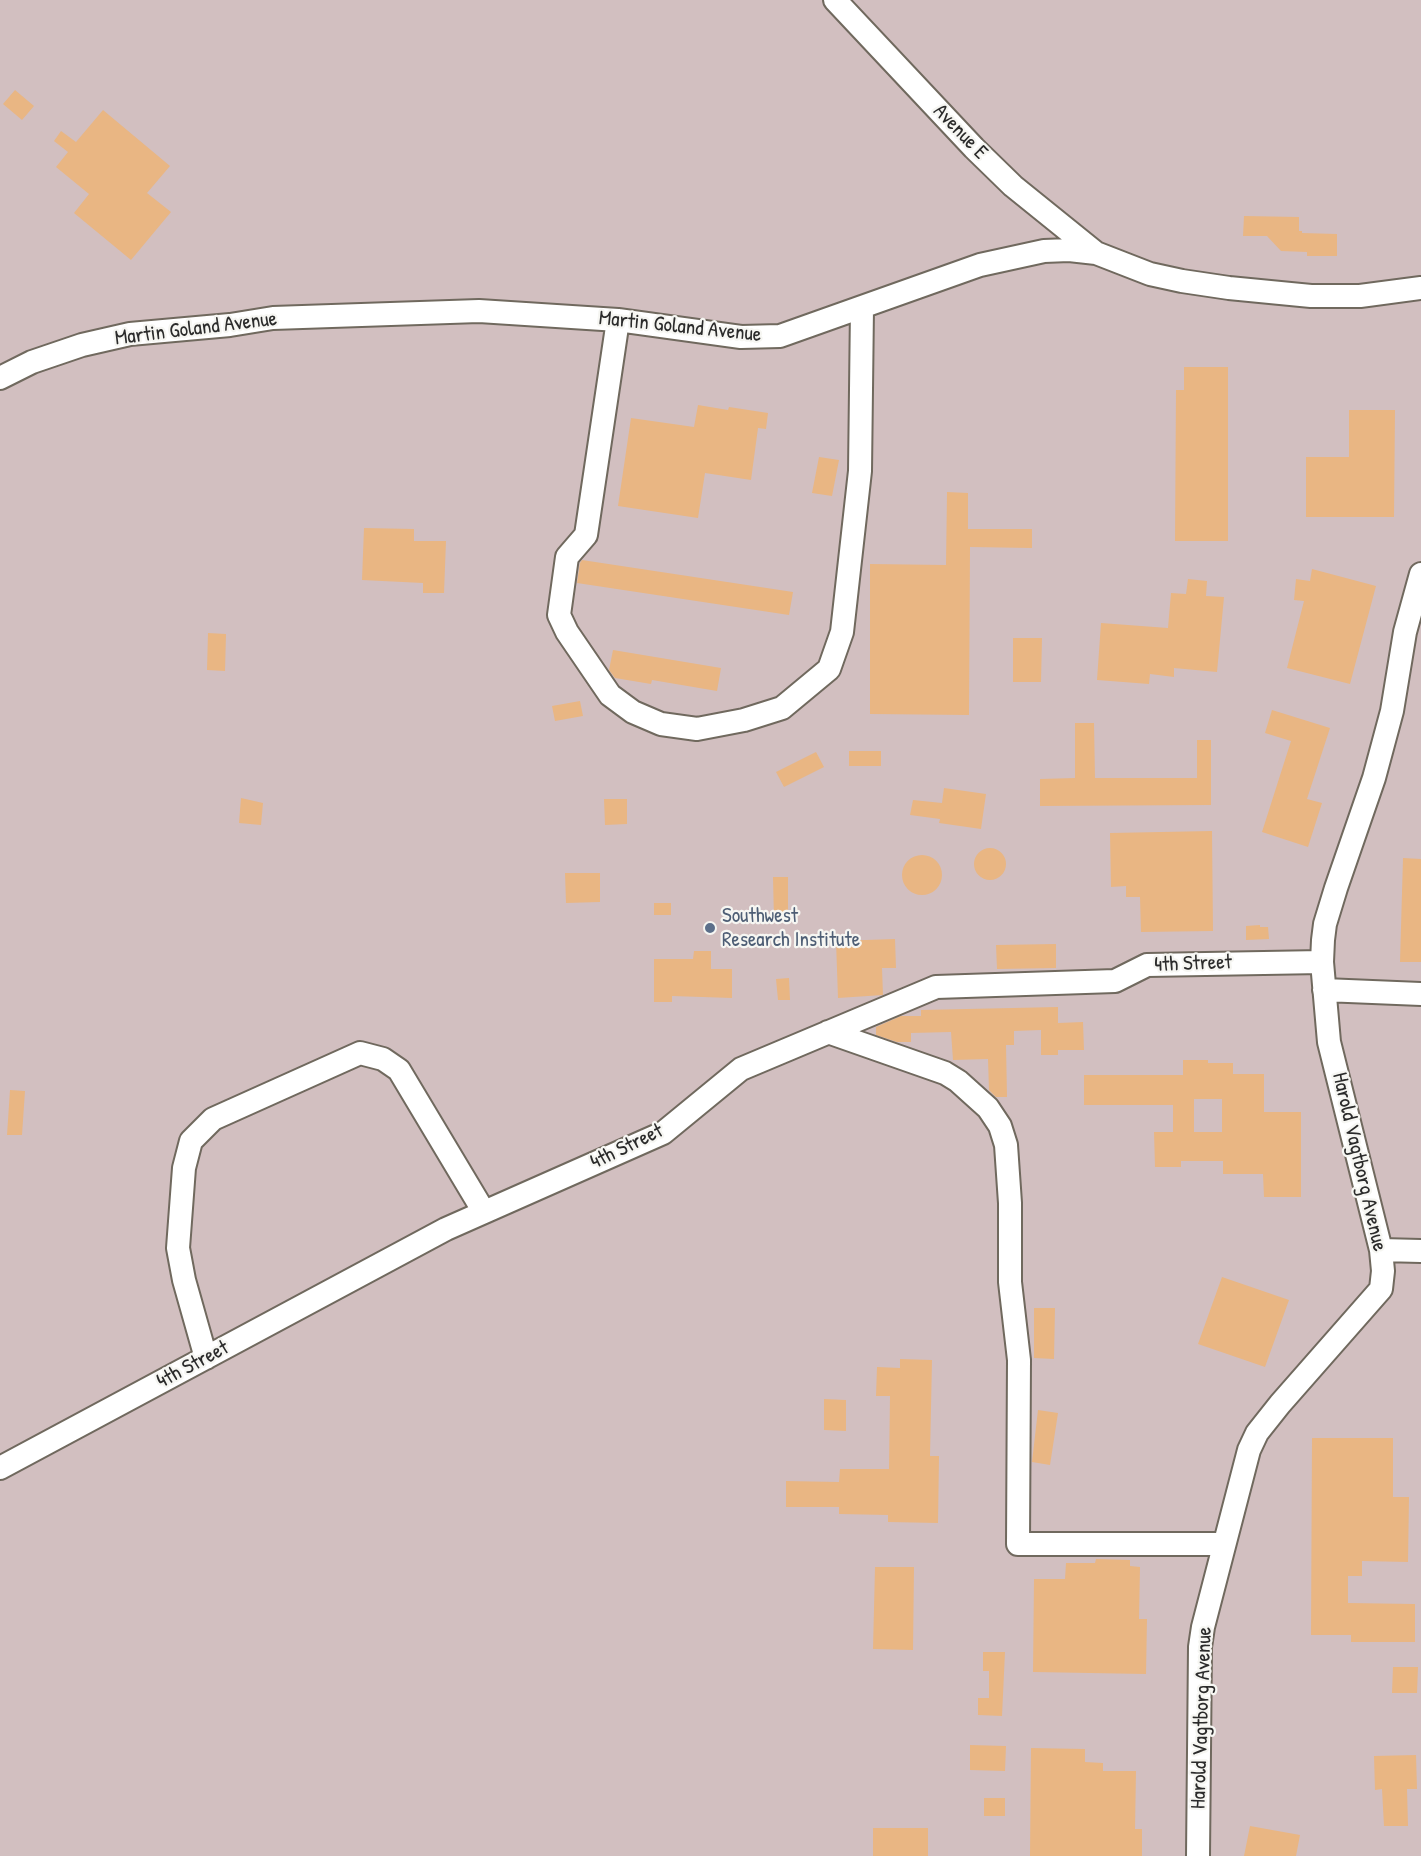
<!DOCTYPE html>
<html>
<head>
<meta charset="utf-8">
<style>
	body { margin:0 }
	canvas { display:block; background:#f1ddbe }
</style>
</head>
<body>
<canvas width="1421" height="1856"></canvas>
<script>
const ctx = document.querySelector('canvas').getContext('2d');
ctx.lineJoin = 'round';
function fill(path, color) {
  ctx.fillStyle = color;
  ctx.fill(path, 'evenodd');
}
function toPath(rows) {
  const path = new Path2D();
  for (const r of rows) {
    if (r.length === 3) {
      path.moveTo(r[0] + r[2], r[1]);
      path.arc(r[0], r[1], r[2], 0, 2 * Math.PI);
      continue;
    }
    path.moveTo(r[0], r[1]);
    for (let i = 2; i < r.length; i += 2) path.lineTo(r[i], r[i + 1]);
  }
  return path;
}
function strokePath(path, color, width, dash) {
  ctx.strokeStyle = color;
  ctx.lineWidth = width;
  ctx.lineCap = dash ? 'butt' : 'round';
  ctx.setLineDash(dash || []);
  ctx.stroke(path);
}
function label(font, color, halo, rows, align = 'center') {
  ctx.font = font + ' "Patrick Hand",sans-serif';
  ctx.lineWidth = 4.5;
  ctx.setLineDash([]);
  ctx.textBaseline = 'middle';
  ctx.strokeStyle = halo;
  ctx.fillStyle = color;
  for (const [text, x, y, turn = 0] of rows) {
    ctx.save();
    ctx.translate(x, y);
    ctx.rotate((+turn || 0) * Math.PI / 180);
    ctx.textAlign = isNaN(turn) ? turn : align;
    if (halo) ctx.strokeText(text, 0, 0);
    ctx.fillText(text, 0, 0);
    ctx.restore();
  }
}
fill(toPath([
	[0,0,1421,0,1421,1856,0,1856]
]), '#d2bfc0');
fill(toPath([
	[15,90,34,106,22,120,3,104],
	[103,110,170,166,147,193,171,212,131,260,74,213,89,194,56,167,68,152,54,141,61,131,76,142],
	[1244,216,1299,217,1299,231,1302,231,1302,233,1337,234,1337,256,1307,256,1307,252,1281,251,1267,236,1243,236],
	[1184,367,1228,367,1228,541,1175,541,1176,390,1184,390],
	[698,405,728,410,729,407,768,413,766,429,758,428,751,480,705,473,698,518,618,506,631,418,694,427],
	[1349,410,1395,410,1394,517,1306,517,1306,457,1349,457],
	[819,457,839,460,832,496,812,493],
	[947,492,968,493,968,529,1032,529,1032,548,970,547,969,715,870,714,870,564,946,565],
	[364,528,414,529,414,541,446,541,444,593,423,593,423,583,362,580],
	[582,560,793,592,789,615,577,583,580,563],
	[1312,569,1376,586,1350,684,1287,668,1304,601,1294,600,1296,579,1310,581],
	[1188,579,1207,581,1206,596,1224,597,1217,672,1174,668,1174,677,1150,674,1149,684,1097,680,1101,623,1168,628,1171,593,1186,594],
	[208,633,226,634,225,671,207,670],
	[1013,638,1042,638,1041,682,1013,682],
	[613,650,721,668,717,691,652,680,651,684,615,678,609,670],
	[580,701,583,716,555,721,552,706],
	[1272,710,1330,728,1307,799,1322,803,1308,847,1262,832,1291,741,1265,733],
	[1075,723,1094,723,1095,778,1197,778,1197,740,1211,740,1211,805,1040,806,1040,779,1075,778],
	[849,751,881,751,881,766,849,766],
	[816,752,824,767,784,787,776,772],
	[944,788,986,794,981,829,939,823,940,819,910,815,913,800,942,803],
	[241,798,263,803,261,825,239,823],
	[604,799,627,799,627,824,605,825],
	[1212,831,1213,931,1141,932,1140,897,1126,897,1126,886,1111,887,1110,833],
	[990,864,16],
	[922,875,20],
	[1403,858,1421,859,1421,962,1400,962],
	[565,873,600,873,600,902,566,903],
	[773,877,788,877,788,920,774,920],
	[654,903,671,903,671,915,654,915],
	[1260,925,1260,927,1268,927,1269,939,1246,940,1246,926],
	[895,939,896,968,882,968,883,995,838,998,836,941],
	[1056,944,1056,968,997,969,996,945],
	[694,951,711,951,711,969,732,969,732,998,672,996,672,1002,654,1002,654,959,693,959],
	[789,978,790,1000,778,1000,776,979],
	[1058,1007,1058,1023,1083,1022,1084,1050,1058,1050,1058,1055,1041,1055,1041,1030,1014,1031,1014,1045,1006,1045,1007,1097,996,1097,989,1090,988,1059,953,1060,951,1032,911,1033,911,1042,897,1042,876,1035,876,1027,901,1016,921,1016,921,1010],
	[1183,1060,1208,1060,1208,1063,1233,1063,1233,1074,1264,1074,1264,1112,1301,1112,1301,1197,1264,1197,1263,1174,1223,1174,1223,1161,1181,1161,1181,1167,1155,1167,1154,1132,1173,1132,1173,1105,1084,1105,1084,1075,1183,1075],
	[1194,1099,1222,1099,1222,1132,1194,1132],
	[10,1090,25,1091,22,1135,7,1135],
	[1222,1277,1289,1300,1265,1367,1198,1344],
	[1034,1308,1055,1308,1054,1359,1034,1358],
	[900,1359,932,1360,930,1456,939,1456,938,1523,888,1522,888,1515,839,1514,839,1507,786,1507,786,1481,839,1482,840,1469,889,1469,890,1396,876,1396,877,1367,900,1368],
	[824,1399,846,1400,846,1431,824,1430],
	[1038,1410,1058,1413,1050,1465,1032,1462],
	[1312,1438,1393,1438,1393,1497,1409,1497,1408,1562,1362,1561,1362,1576,1348,1576,1348,1603,1415,1604,1415,1642,1351,1642,1351,1635,1311,1635],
	[1096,1559,1130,1560,1130,1566,1140,1567,1139,1619,1147,1619,1146,1674,1033,1672,1034,1579,1065,1579,1066,1563,1095,1563],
	[875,1567,914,1567,913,1650,873,1649],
	[983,1652,1005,1652,1002,1716,978,1715,978,1698,989,1698,989,1671,983,1671],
	[1393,1667,1418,1667,1417,1693,1392,1693],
	[970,1745,1006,1746,1005,1771,970,1770],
	[1031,1748,1085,1749,1085,1762,1103,1763,1103,1771,1136,1771,1135,1829,1142,1829,1142,1856,1030,1856],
	[1416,1755,1417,1789,1407,1789,1408,1826,1384,1826,1382,1789,1375,1790,1374,1756],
	[984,1798,1005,1798,1005,1816,984,1816],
	[1250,1826,1300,1835,1296,1856,1244,1856],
	[873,1828,928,1828,928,1856,873,1856]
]), '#e9b683');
const minor = toPath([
	[835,0,974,148,1013,186,1096,253],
	[618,320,586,535,567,557,559,615,567,632,610,695,633,712,661,724,697,729,744,720,782,708,829,669,842,632,860,471,862,308],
	[0,378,32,362,82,345,130,334,230,325,273,318,479,311,618,320,741,337,780,336,980,265,1044,251,1069,250,1096,253,1150,274,1182,281,1229,288,1311,296,1360,296,1421,288],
	[1324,990,1421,994],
	[828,1032,945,1073,958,1081,988,1108,1000,1126,1006,1145,1010,1203,1010,1282,1019,1360,1018,1544,1224,1544],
	[1381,1250,1421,1251],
	[206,1358,184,1280,178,1248,184,1168,191,1141,213,1119,360,1053,383,1059,399,1070,484,1212],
	[0,1468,446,1229,663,1133,741,1069,936,987,1115,981,1147,965,1322,962],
	[1198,1856,1200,1647,1203,1627,1249,1450,1257,1433,1280,1404,1381,1289,1383,1271,1381,1250,1329,1042,1322,962,1323,940,1325,924,1336,888,1374,778,1392,711,1405,632,1421,574]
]);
strokePath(minor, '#70695e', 26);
strokePath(minor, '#fff', 22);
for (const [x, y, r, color] of [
	[710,928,6,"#5c6f8a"]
]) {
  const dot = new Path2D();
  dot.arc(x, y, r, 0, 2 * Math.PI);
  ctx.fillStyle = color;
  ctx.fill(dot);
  strokePath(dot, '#f6f6f2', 2);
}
label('21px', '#2b2b2b', '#f6f6f2', [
	["Avenue E",960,132,46],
	["Martin Goland Avenue",680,327,6],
	["Martin Goland Avenue",196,329,-7],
	["4th Street",1193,964,-2],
	["4th Street",627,1147,-26],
	["Harold Vagtborg Avenue",1359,1162,77],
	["4th Street",193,1365,-28],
	["Harold Vagtborg Avenue",1202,1718,-88]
]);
label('21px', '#4e5e75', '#f6f6f2', [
	["Southwest",722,916],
	["Research Institute",722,940]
], 'left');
</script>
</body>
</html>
